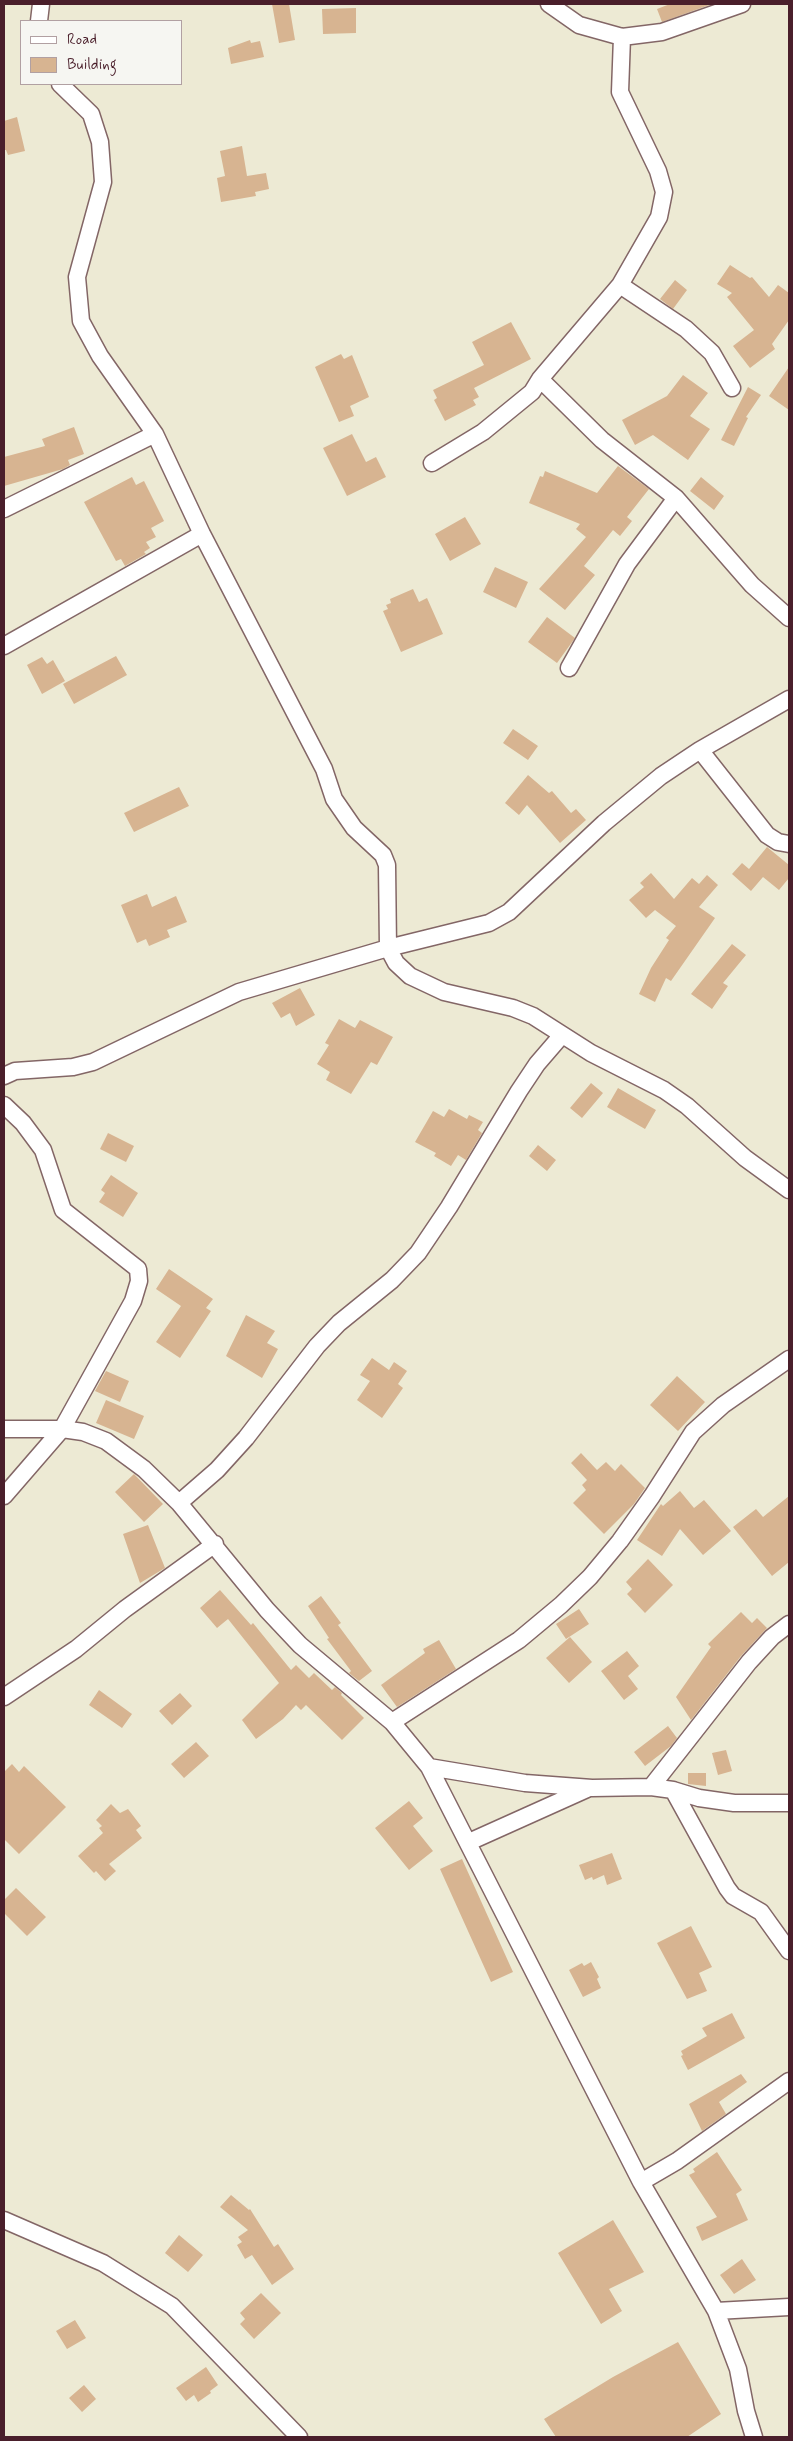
<!DOCTYPE html>
<html>
<head>
<meta charset="utf-8">
<style>
	body { margin:0 }
	#map { position:relative; width:793px; height:2441px; overflow:hidden; background:#edead4; font-family:Mynerve,sans-serif }
	canvas { display:block }
	.frame { position:absolute; inset:0; border:5px solid #4a1f2b; pointer-events:none }
	.legend { position:absolute; left:20px; top:20px; width:162px; height:65px; box-sizing:border-box; background:#f6f6f2; border:1px solid #b1a0a2; margin:0; padding:6px 9px; list-style:none; font-size:15px; color:#4a1f2b }
	.legend li { display:flex; align-items:center; gap:10px; height:25px }
	.legend b { width:25px; border:1px solid #b1a0a2 }
</style>
</head>
<body>
<div id="map">
<canvas width="793" height="2441"></canvas>
<div class="frame"></div>
<ul class="legend">
<li><b style="height:6px;background:#fff"></b>Road</li>
<li><b style="height:14px;background:#d7b491"></b>Building</li>
</ul>
</div>
<script>
const ctx = document.querySelector('canvas').getContext('2d');
ctx.lineJoin = 'round';
function fill(path, color) {
  ctx.fillStyle = color;
  ctx.fill(path, 'evenodd');
}
function toPath(rows) {
  const path = new Path2D();
  for (const r of rows) {
    path.moveTo(r[0], r[1]);
    for (let i = 2; i < r.length; i += 2) path.lineTo(r[i], r[i + 1]);
  }
  return path;
}
function strokePath(path, color, width, dash) {
  ctx.strokeStyle = color;
  ctx.lineWidth = width;
  ctx.lineCap = dash ? 'butt' : 'round';
  ctx.setLineDash(dash || []);
  ctx.stroke(path);
}
fill(toPath([
	[272,4,289,4,295,40,279,43],
	[670,4,712,4,662,22,657,9],
	[356,8,356,33,323,34,322,9],
	[250,40,251,43,260,41,264,57,231,64,228,48],
	[17,117,25,151,8,155,6,150,4,150,4,121],
	[242,146,247,176,266,173,269,189,255,192,256,196,221,202,217,178,225,176,220,151],
	[730,265,750,278,752,277,769,297,778,285,789,293,789,320,772,344,775,349,750,368,733,346,754,330,727,297,732,293,717,284],
	[675,280,687,290,673,309,660,299],
	[511,322,531,359,474,388,479,397,473,400,476,405,445,421,434,400,437,398,433,390,484,365,472,342],
	[341,354,344,359,352,355,369,397,350,406,354,416,339,422,315,367],
	[789,367,789,410,769,396],
	[683,375,708,393,690,416,710,429,688,460,653,435,635,445,622,420,667,396],
	[748,387,761,395,746,417,748,418,734,446,721,440],
	[74,427,84,454,68,460,70,465,63,469,4,486,4,457,45,446,42,439],
	[352,434,366,462,376,457,386,477,347,496,323,448],
	[618,466,649,489,627,517,632,521,620,536,613,530,584,566,595,575,565,610,539,589,586,537,576,529,580,524,529,503,540,476,543,477,545,471,597,493],
	[132,477,136,485,144,481,164,521,151,528,156,537,146,542,150,548,144,552,146,554,125,566,121,559,116,561,84,502],
	[701,477,724,496,714,510,690,491],
	[465,517,481,544,450,561,435,534],
	[495,567,528,582,516,608,483,592],
	[413,589,419,602,427,598,443,634,401,652,383,611,388,609,386,605,391,603,390,599],
	[547,617,575,638,557,663,528,642],
	[116,656,127,675,74,704,63,684],
	[42,657,47,664,53,660,65,681,42,694,27,665],
	[513,729,538,746,528,760,503,743],
	[528,775,549,793,552,791,571,813,576,809,586,820,560,843,527,805,519,815,505,803],
	[179,787,189,806,134,832,124,813],
	[767,847,789,865,789,878,779,890,763,877,751,891,732,874,742,863,749,869],
	[651,873,674,899,692,878,699,884,707,875,718,885,699,907,715,918,671,981,666,978,655,1002,639,994,651,968,669,940,666,938,676,926,655,910,646,918,629,900,644,887,640,883],
	[147,894,152,907,176,896,187,922,167,930,170,937,149,946,146,939,137,943,121,905],
	[732,944,746,955,723,983,728,986,712,1009,691,994],
	[300,988,315,1015,296,1026,290,1013,281,1018,272,1003],
	[339,1019,355,1028,360,1020,393,1037,377,1065,371,1062,351,1094,326,1080,330,1072,317,1064,329,1045,325,1043],
	[591,1083,603,1093,582,1118,570,1108],
	[618,1088,656,1110,645,1129,607,1107],
	[449,1109,467,1119,469,1115,483,1122,478,1130,482,1133,466,1160,458,1155,451,1166,434,1156,436,1153,415,1142,433,1111,444,1117],
	[108,1133,134,1146,126,1162,100,1149],
	[538,1145,556,1160,547,1171,529,1156],
	[111,1175,138,1193,123,1217,99,1202,105,1193,101,1190],
	[169,1269,213,1299,206,1308,211,1311,180,1358,156,1342,181,1306,156,1289],
	[246,1315,275,1331,267,1343,278,1349,262,1378,226,1356],
	[372,1358,389,1370,394,1362,407,1371,398,1384,403,1388,382,1418,357,1400,370,1381,360,1375],
	[106,1371,129,1381,120,1402,95,1391],
	[677,1376,705,1402,678,1431,650,1405],
	[106,1400,144,1416,134,1439,96,1423],
	[581,1453,597,1470,606,1462,615,1471,621,1464,645,1488,634,1504,604,1534,573,1503,586,1490,582,1485,587,1480,571,1463],
	[134,1474,163,1504,144,1522,115,1492],
	[680,1491,694,1508,704,1500,731,1531,703,1555,680,1529,662,1556,637,1540,661,1504,663,1506],
	[789,1496,789,1562,772,1576,733,1527,756,1509,763,1517],
	[148,1525,165,1568,140,1583,123,1534],
	[648,1559,673,1585,645,1613,627,1594,632,1589,626,1582],
	[220,1590,251,1625,253,1623,291,1670,296,1665,309,1678,314,1673,332,1690,335,1687,342,1693,341,1695,364,1718,342,1740,306,1705,301,1710,296,1705,283,1719,256,1739,242,1720,279,1683,228,1619,217,1628,200,1608],
	[321,1596,341,1623,338,1625,372,1671,359,1681,349,1673,351,1671,327,1639,329,1638,308,1606],
	[579,1609,589,1624,566,1639,556,1624],
	[741,1612,752,1623,757,1618,767,1628,741,1656,691,1720,676,1697,711,1647,708,1644],
	[570,1637,592,1662,569,1683,546,1658],
	[439,1640,456,1669,397,1707,381,1685,425,1653,423,1649],
	[627,1651,639,1666,628,1676,638,1689,624,1700,601,1671],
	[99,1690,132,1714,122,1728,89,1705],
	[180,1693,192,1706,172,1725,159,1711],
	[668,1726,677,1738,671,1746,645,1766,634,1752],
	[196,1742,209,1756,184,1778,171,1764],
	[726,1750,732,1771,718,1775,712,1753],
	[12,1764,19,1772,24,1766,66,1807,19,1854,4,1839,4,1772],
	[688,1773,706,1773,706,1786,688,1784],
	[409,1801,423,1818,413,1826,433,1851,409,1870,375,1828],
	[111,1804,120,1813,128,1809,141,1826,136,1830,142,1838,109,1864,116,1871,105,1881,96,1871,94,1873,78,1856,103,1833,99,1828,102,1826,96,1820],
	[612,1853,622,1879,607,1885,604,1875,593,1880,592,1877,585,1880,579,1865],
	[462,1859,513,1972,491,1982,440,1869],
	[16,1888,46,1917,27,1936,4,1913,4,1900],
	[691,1926,712,1967,699,1973,707,1991,687,1999,657,1943],
	[591,1962,599,1977,597,1979,601,1988,583,1997,569,1970,582,1963,584,1966],
	[732,2013,745,2038,688,2070,681,2056,683,2055,681,2051,707,2036,702,2028],
	[741,2074,747,2082,719,2102,726,2114,702,2131,689,2104],
	[717,2152,742,2190,736,2194,748,2220,702,2241,696,2227,717,2217,689,2175,695,2172,693,2169],
	[231,2195,249,2210,250,2209,274,2247,278,2244,294,2269,272,2285,252,2255,245,2259,237,2245,242,2242,238,2237,248,2230,220,2207],
	[613,2220,644,2272,609,2289,622,2311,601,2324,558,2253],
	[179,2235,203,2255,188,2272,165,2253],
	[742,2259,756,2280,734,2294,720,2275],
	[261,2293,281,2313,254,2339,240,2324,245,2319,240,2313],
	[75,2320,86,2338,67,2349,56,2331],
	[678,2342,721,2414,687,2437,556,2437,544,2419,613,2377],
	[206,2367,218,2385,210,2391,211,2393,198,2402,194,2395,186,2401,176,2388],
	[84,2385,96,2399,82,2412,69,2398]
]), '#d7b491');
const minor = toPath([
	[549,4,579,25,622,37,662,32,742,4],
	[39,21,41,4],
	[60,84,91,114,100,142,103,182,77,277,81,321,100,356,155,434,202,534,324,769,334,799,354,828,383,855,387,865,388,948,396,963,410,976,444,992,513,1008,533,1016,591,1053,664,1090,687,1106,745,1158,789,1190],
	[620,285,686,329,712,353,732,388],
	[540,379,602,440,676,498,752,585,789,618],
	[432,463,483,432,532,392,540,379,620,285,659,217,664,192,658,171,620,92,622,37],
	[4,509,155,434],
	[4,646,202,534],
	[569,668,627,564,676,498],
	[700,750,767,835,778,842,789,844],
	[4,1076,15,1071,73,1067,93,1062,239,992,388,948,489,923,509,912,604,823,661,776,700,750,789,699],
	[4,1105,23,1123,43,1150,63,1210,138,1269,139,1281,133,1301,62,1429,4,1496],
	[4,1429,62,1429,83,1432,106,1441,144,1469,179,1503,267,1610,300,1645,392,1722,429,1767,641,2182,716,2311,738,2369,746,2411,754,2437],
	[179,1503,217,1470,246,1438,317,1346,339,1323,392,1280,418,1253,449,1207,519,1091,537,1064,562,1035],
	[4,1697,76,1649,125,1609,215,1544],
	[392,1722,519,1640,561,1605,590,1577,620,1541,652,1496,693,1432,723,1405,789,1359],
	[429,1767,525,1783,592,1788,651,1787,673,1790,727,1888,733,1896,761,1912,789,1951],
	[651,1787,749,1662,772,1637,789,1624],
	[673,1790,699,1798,734,1803,789,1803],
	[469,1842,587,1789],
	[641,2182,677,2161,789,2081],
	[4,2220,103,2263,172,2306,299,2437],
	[716,2311,789,2307]
]);
strokePath(minor, '#836666', 19);
strokePath(minor, '#fff', 16);
</script>
</body>
</html>
